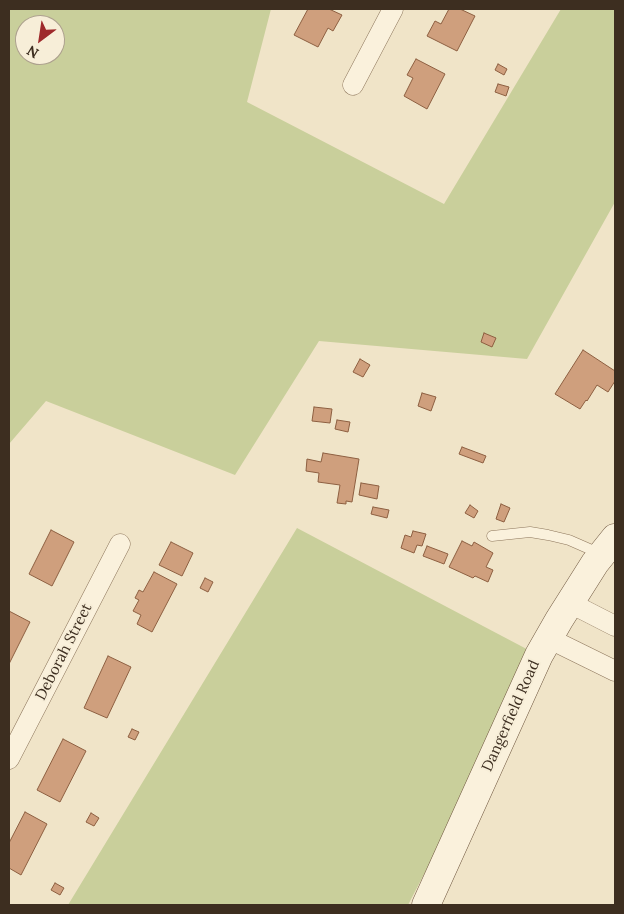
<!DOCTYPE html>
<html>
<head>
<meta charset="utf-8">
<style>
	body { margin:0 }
	#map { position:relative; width:624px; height:914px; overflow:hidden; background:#f0e4c8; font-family:Lora,serif }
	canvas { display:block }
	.frame { position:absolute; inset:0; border:10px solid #3d2e20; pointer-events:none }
	.north { position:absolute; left:15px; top:15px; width:50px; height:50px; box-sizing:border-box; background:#f7eed8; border:1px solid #ada18e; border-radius:50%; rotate:211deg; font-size:14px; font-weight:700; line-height:20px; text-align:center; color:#3d2e20 }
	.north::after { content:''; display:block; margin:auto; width:18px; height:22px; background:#9e2a2b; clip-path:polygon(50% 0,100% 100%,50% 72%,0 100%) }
</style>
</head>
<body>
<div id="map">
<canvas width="624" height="914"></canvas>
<div class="frame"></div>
<div class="north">N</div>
</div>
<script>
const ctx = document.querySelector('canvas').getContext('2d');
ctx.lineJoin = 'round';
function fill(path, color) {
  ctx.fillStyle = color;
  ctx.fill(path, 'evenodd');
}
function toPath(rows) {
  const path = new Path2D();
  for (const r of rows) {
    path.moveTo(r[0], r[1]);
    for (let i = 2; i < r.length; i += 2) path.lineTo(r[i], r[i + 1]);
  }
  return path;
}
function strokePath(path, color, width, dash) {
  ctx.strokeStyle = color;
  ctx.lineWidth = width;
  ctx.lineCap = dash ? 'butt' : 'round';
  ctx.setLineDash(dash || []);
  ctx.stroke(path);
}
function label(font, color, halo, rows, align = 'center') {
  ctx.font = font + ' Lora,serif';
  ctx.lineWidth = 4;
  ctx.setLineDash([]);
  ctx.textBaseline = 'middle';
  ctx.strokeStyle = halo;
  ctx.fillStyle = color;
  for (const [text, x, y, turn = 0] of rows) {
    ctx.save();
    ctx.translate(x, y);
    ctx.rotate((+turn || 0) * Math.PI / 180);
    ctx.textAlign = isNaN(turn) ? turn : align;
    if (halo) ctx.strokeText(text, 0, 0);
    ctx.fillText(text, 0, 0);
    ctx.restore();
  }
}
fill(toPath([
	[9,9,271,9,247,102,444,204,561,9,615,9,615,202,527,359,319,341,235,475,46,401,9,444],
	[25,25,55,25,55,55,25,55],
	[297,528,538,655,408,905,68,905]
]), '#c9cf9b');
const building = toPath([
	[308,9,329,9,342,15,333,31,328,28,318,47,294,35,308,9],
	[449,9,460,9,475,16,457,51,427,36,435,21,441,24,449,9],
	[416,59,445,74,427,109,404,96,413,78,407,75,416,59],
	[498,64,507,69,504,75,495,70,498,64],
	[498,84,509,87,506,96,495,92,498,84],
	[484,333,496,338,492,347,481,342,484,333],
	[583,350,615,371,615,381,608,392,597,385,587,401,586,400,580,409,555,394,583,350],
	[360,359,370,365,363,377,353,372,360,359],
	[422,393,436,397,431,411,418,406,422,393],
	[314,407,332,409,330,423,312,421,314,407],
	[337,420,350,422,348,432,335,429,337,420],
	[462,447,486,456,483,463,459,454,462,447],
	[323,453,359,459,352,502,346,501,346,504,337,503,340,485,318,482,319,473,306,471,307,459,321,462,323,453],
	[361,483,379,486,377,499,359,495,361,483],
	[501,504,510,508,504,522,496,519,501,504],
	[470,505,478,511,474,518,465,513,470,505],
	[373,507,389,510,387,518,371,514,373,507],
	[51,530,74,542,52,586,29,574,51,530],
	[413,531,426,534,422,546,417,545,414,553,401,548,405,535,411,537,413,531],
	[462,541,472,546,474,542,493,553,486,567,493,570,488,582,475,576,473,578,449,567,462,541],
	[171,542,193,553,182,576,159,565,171,542],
	[427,546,448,554,444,564,423,556,427,546],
	[154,572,177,584,152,632,137,624,141,615,133,611,139,600,135,598,139,590,143,592,154,572],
	[205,578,213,582,208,592,200,588,205,578],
	[9,611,30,622,9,664,9,611],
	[108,656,131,667,107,718,84,708,108,656],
	[132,729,139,732,135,740,128,737,132,729],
	[63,739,86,751,60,802,37,790,63,739],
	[25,812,47,824,21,875,9,868,9,843,25,812],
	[91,813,99,818,94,826,86,822,91,813],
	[55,883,64,888,60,895,51,890,55,883]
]);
fill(building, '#cf9f7d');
strokePath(building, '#8d5f41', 1);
const lane = toPath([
	[492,536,530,532,548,535,569,540,601,554]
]);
const street = toPath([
	[353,85,393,9],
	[570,603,615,626],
	[548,638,615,671],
	[9,759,120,544]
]);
const secondary = toPath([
	[426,905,539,655,559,620,595,563,615,538]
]);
strokePath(lane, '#8d765c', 11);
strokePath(street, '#8d765c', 21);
strokePath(secondary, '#6f573f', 29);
strokePath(lane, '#faf1dc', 10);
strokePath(street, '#faf1dc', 20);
strokePath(secondary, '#faf1dc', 28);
label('15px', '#3d2e20', '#f7eed8', [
	["Deborah Street",64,652,-63],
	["Dangerfield Road",511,716,-66]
]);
</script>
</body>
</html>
